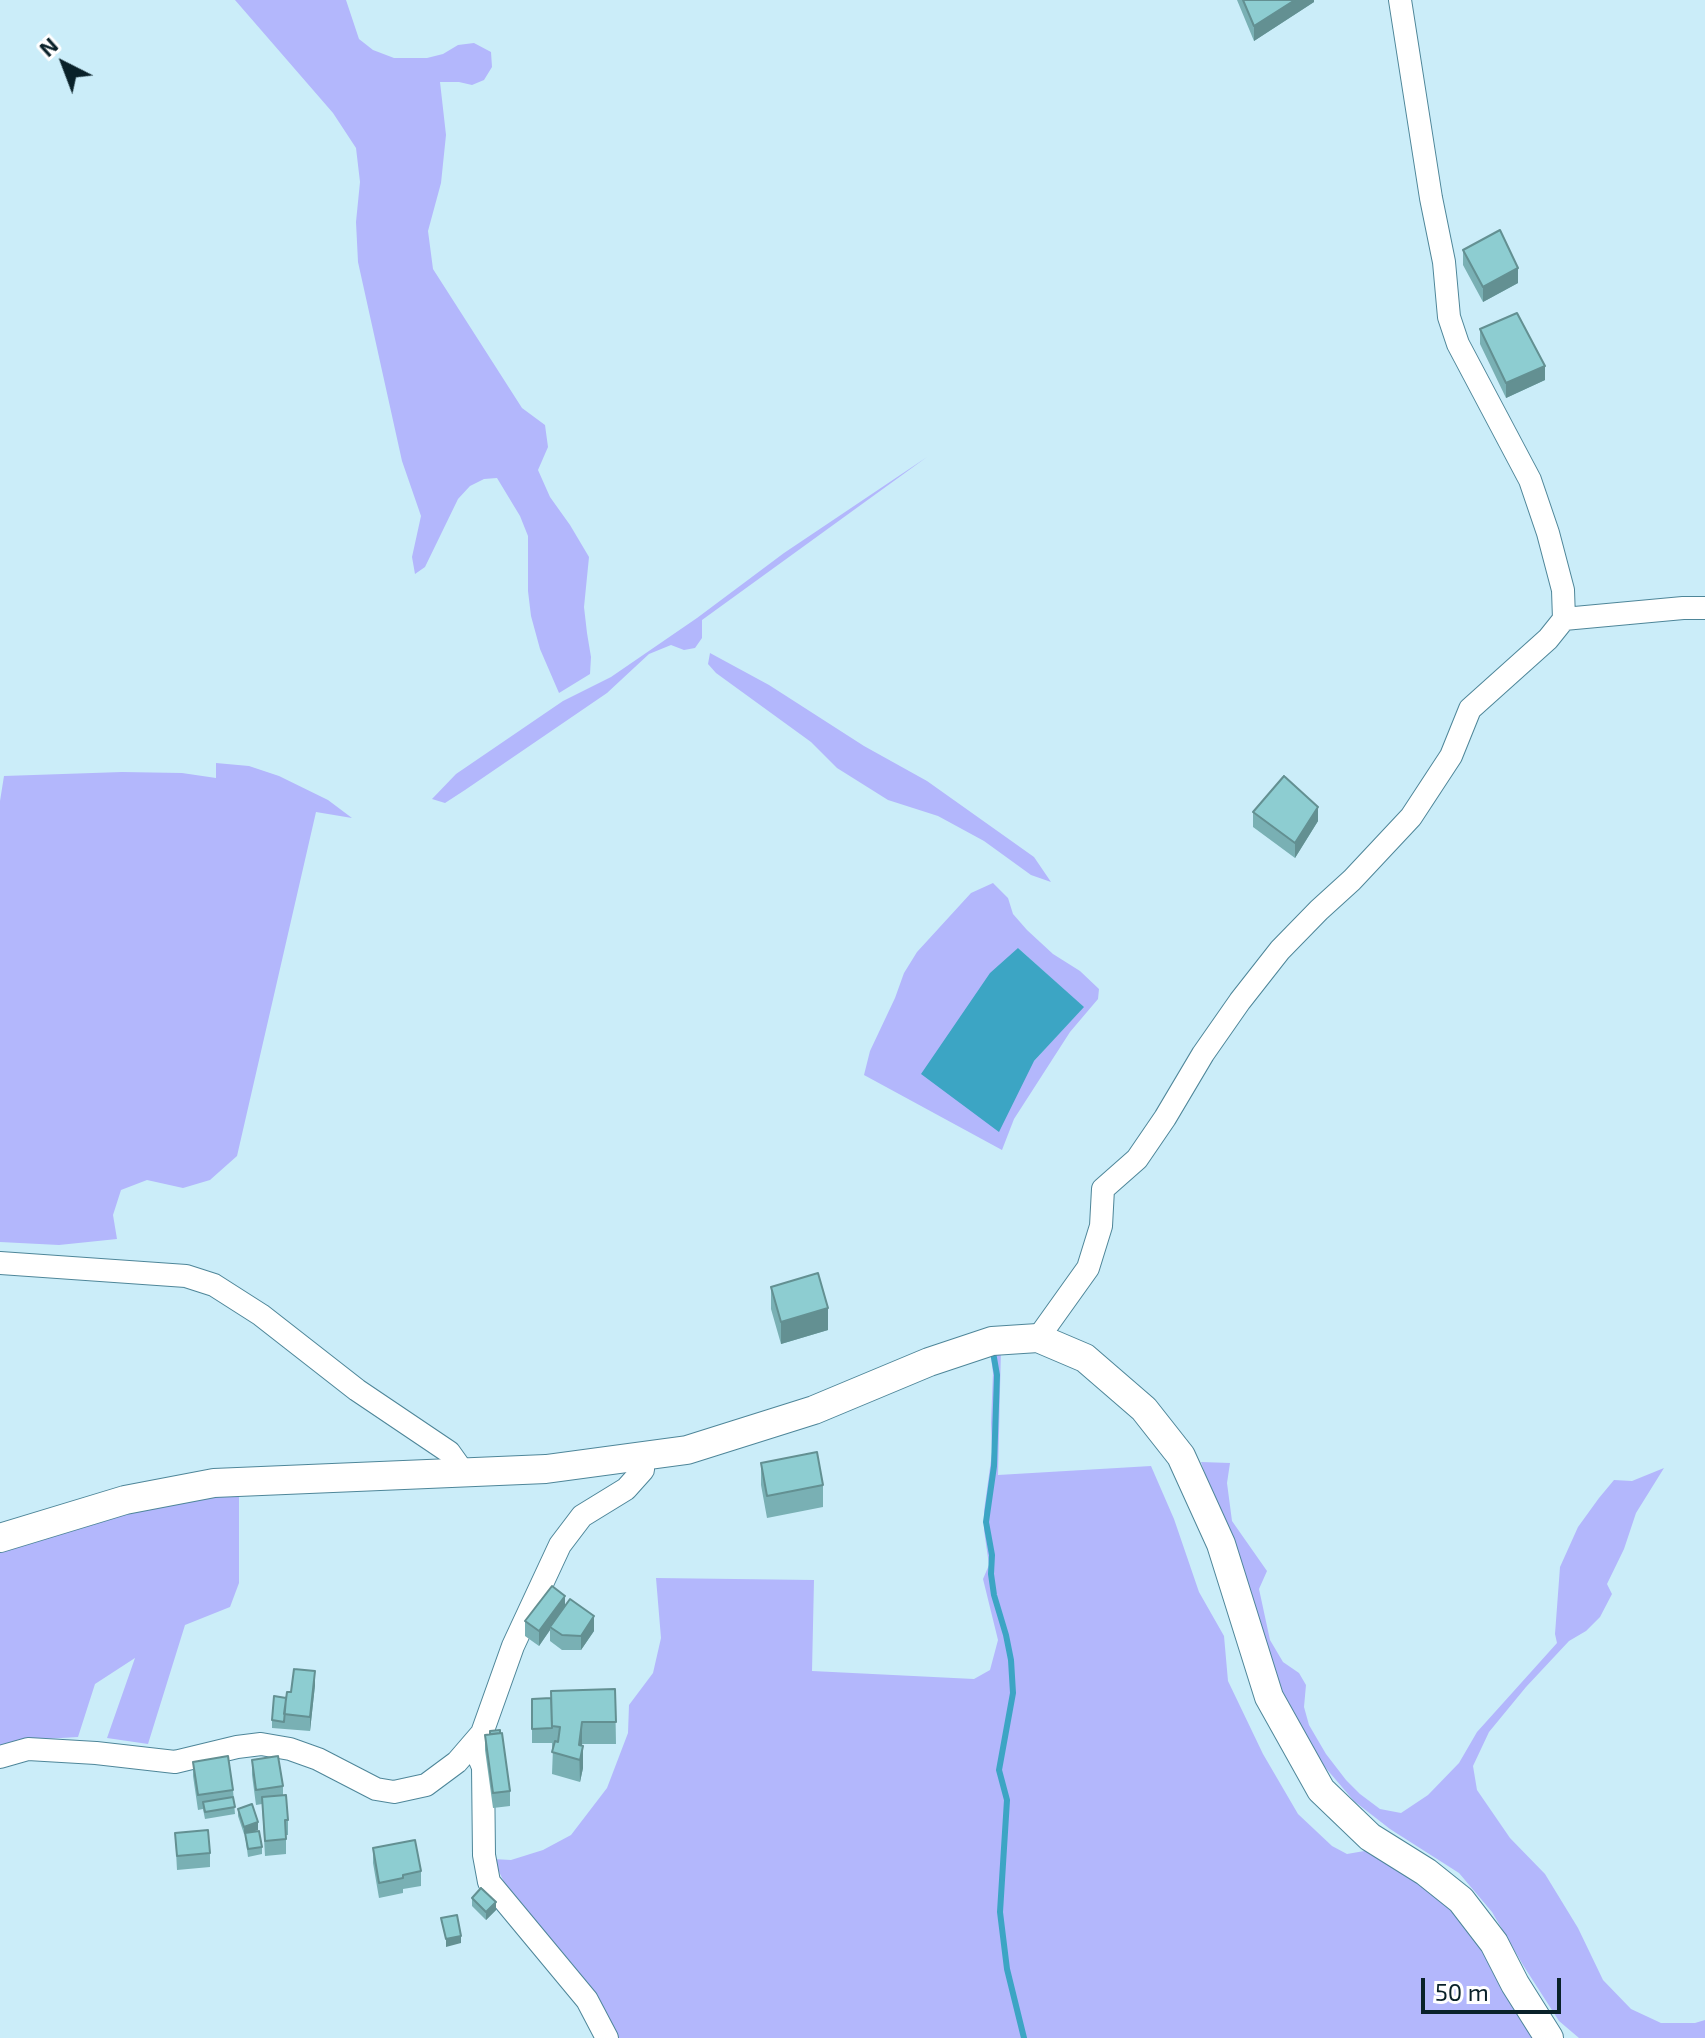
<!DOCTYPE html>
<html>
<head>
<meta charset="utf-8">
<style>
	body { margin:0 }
	#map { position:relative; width:1705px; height:2038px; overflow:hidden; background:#cbedf9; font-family:"Exo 2",sans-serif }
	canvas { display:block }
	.north { position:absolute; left:24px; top:24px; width:80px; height:80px; -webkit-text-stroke:6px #fff; paint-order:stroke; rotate:318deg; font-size:22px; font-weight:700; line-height:32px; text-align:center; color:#092129 }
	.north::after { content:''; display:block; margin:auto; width:28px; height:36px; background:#092129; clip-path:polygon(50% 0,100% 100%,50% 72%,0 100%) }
	.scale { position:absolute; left:1421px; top:1978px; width:140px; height:36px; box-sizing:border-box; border:4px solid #092129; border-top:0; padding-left:10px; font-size:24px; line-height:28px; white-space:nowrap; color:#092129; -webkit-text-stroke:6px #fff; paint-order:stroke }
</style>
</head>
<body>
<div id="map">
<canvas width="1705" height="2038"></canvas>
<div class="north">N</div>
<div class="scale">50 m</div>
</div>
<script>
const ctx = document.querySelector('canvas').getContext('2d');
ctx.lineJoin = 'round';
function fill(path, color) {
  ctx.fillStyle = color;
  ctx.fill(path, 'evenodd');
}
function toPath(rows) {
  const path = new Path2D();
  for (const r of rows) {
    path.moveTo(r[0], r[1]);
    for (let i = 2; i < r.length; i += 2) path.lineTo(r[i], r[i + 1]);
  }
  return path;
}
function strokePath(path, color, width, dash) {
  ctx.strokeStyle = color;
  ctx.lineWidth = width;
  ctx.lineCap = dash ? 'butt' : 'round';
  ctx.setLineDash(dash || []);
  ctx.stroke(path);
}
fill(toPath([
	[235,0,346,0,359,39,373,50,394,58,427,58,443,54,458,45,474,43,491,52,492,67,484,80,472,85,459,82,440,82,446,135,441,183,428,231,433,269,522,408,545,425,548,447,538,470,550,497,570,525,589,557,584,607,587,633,591,657,590,674,559,693,540,649,531,616,528,591,528,536,520,516,497,478,484,479,470,486,458,499,425,567,415,574,412,557,421,516,402,461,358,262,356,222,360,182,356,148,333,113],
	[927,457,702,620,702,638,695,648,684,650,671,645,649,654,607,693,465,790,445,803,432,799,456,774,563,701,611,677,697,618,784,553],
	[710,653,769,685,864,746,927,781,1034,857,1051,882,1031,875,984,841,938,816,888,800,837,768,811,742,716,673,708,664],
	[216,763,249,766,279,776,328,800,352,818,316,812,237,1156,210,1180,183,1188,147,1180,121,1190,113,1215,117,1239,59,1245,0,1242,0,801,4,776,122,772,182,773,216,778],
	[993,883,1008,898,1013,914,1027,930,1053,954,1080,971,1099,989,1098,999,1070,1032,1014,1119,1002,1150,864,1075,870,1051,895,998,904,973,917,952,971,893],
	[1018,948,1083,1007,1034,1061],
	[1001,1349,998,1475,1151,1466,1174,1519,1199,1592,1224,1636,1228,1681,1263,1754,1298,1814,1332,1846,1347,1854,1376,1849,1449,1898,1485,1945,1532,2038,616,2038,510,1895,493,1859,511,1860,543,1850,571,1835,607,1788,628,1733,629,1705,653,1673,661,1638,656,1578,814,1580,812,1671,974,1679,990,1670,998,1640,983,1579,989,1565,984,1530,984,1511,992,1453,991,1423,993,1373,990,1350],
	[1201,1462,1230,1463,1227,1483,1232,1521,1267,1571,1259,1589,1270,1640,1283,1662,1299,1673,1306,1685,1304,1707,1309,1725,1326,1754,1346,1780,1360,1794,1380,1809,1401,1813,1428,1795,1459,1763,1477,1732,1557,1643,1555,1634,1560,1567,1578,1527,1599,1498,1614,1480,1632,1481,1664,1468,1636,1513,1624,1549,1607,1584,1612,1594,1600,1617,1586,1631,1569,1641,1526,1687,1489,1732,1473,1766,1477,1790,1510,1838,1545,1874,1578,1928,1603,1980,1631,2009,1661,2023,1695,2023,1705,2020,1705,2038,1579,2038,1559,2021,1523,1965,1492,1912,1459,1873,1390,1829,1354,1801,1318,1759,1297,1726,1269,1663],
	[239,1491,239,1583,230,1607,185,1625,148,1744,107,1738,135,1658,95,1684,78,1737,27,1740,0,1746,0,1540,29,1530]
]), '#b3b7fc');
fill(toPath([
	[1018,948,1084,1007,1034,1061,999,1132,921,1074,990,973]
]), '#3ca5c4');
strokePath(toPath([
	[993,1352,997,1375,994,1466,986,1522,992,1555,991,1574,994,1595,1006,1635,1011,1660,1013,1693,999,1770,1007,1800,1000,1912,1007,1969,1024,2038]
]), '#3ca5c4', 6);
const minor = toPath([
	[1564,619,1683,608,1705,608],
	[0,1263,186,1276,214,1285,261,1315,357,1390,449,1452,464,1473],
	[1038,1338,1088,1268,1101,1226,1103,1189,1137,1159,1165,1118,1203,1054,1240,1001,1280,950,1319,910,1352,880,1411,817,1451,756,1470,709,1548,639,1564,619,1563,590,1548,533,1530,480,1458,344,1449,317,1444,262,1431,198,1400,0],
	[473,1744,483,1767,484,1855,489,1882,587,2000,607,2038],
	[0,1757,28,1749,96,1753,175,1762,237,1747,261,1744,290,1749,318,1759,376,1789,394,1792,426,1785,457,1762,482,1733,513,1646,560,1545,582,1516,626,1489,643,1470,643,1456]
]);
const major = toPath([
	[0,1538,125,1500,214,1483,546,1469,687,1450,814,1410,929,1362,992,1341,1038,1338,1085,1358,1144,1409,1181,1456,1221,1544,1269,1697,1321,1790,1370,1837,1426,1872,1461,1900,1494,1943,1515,1984,1549,2038]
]);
strokePath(minor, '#4e8699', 24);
strokePath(major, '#4e8699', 30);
strokePath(minor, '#fff', 22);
strokePath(major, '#fff', 28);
fill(toPath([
	[1237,0,1314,0,1314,2,1254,41],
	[1463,250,1518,283,1483,302,1463,265],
	[1480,329,1545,380,1506,398,1480,344],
	[1253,812,1318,821,1295,858,1253,827],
	[771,1287,828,1330,781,1344,771,1309],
	[761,1463,823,1485,823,1507,767,1518,761,1485],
	[565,1606,594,1631,581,1650,562,1650,550,1641,550,1630,539,1646,525,1636,525,1621],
	[315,1685,310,1731,272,1728,272,1720,286,1698,291,1692],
	[615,1689,616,1744,582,1744,583,1768,580,1782,552,1774,553,1748,552,1748,552,1740,552,1743,532,1743,532,1699,551,1698],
	[485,1735,510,1791,510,1806,493,1808,485,1750],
	[252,1760,283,1786,283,1795,288,1820,288,1835,286,1835,286,1854,265,1856,262,1804,256,1805,252,1775],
	[193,1762,233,1790,235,1814,205,1819,203,1809,198,1810,193,1776],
	[238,1809,258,1830,248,1833,262,1847,262,1854,248,1857,245,1834,244,1834,238,1816],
	[175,1833,210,1853,210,1867,177,1870],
	[373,1848,421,1871,421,1886,403,1889,403,1893,379,1898,373,1863],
	[472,1898,496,1910,486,1920,472,1906]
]), '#79b0b4');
fill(toPath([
	[1295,0,1314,0,1314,2,1254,41,1254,26],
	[1518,268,1518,283,1483,302,1483,287],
	[1545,366,1545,380,1506,398,1506,383],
	[1318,807,1318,821,1295,858,1295,843],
	[828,1308,828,1330,781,1344,781,1322],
	[565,1596,565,1611,550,1627,550,1630,539,1646,539,1631],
	[594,1616,594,1631,581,1650,581,1636],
	[315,1671,315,1685,310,1731,310,1717],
	[582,1722,582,1744,580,1759,583,1746,583,1768,580,1782,579,1745],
	[258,1822,258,1830,244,1834,244,1827],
	[496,1902,496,1910,486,1920,486,1912],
	[461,1936,461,1943,446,1947,446,1939]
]), '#639092');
const building = toPath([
	[1243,0,1295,0,1254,26,1243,0],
	[1500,230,1518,268,1483,287,1463,250,1500,230],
	[1517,313,1545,366,1506,383,1480,329,1517,313],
	[1284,776,1318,807,1295,843,1253,812,1284,776],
	[818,1273,828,1308,781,1322,771,1287,818,1273],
	[817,1452,823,1485,767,1496,761,1463,817,1452],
	[552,1586,565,1596,539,1631,525,1621,552,1586],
	[570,1599,594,1616,581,1636,562,1635,550,1627,570,1599],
	[294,1669,315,1671,310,1717,284,1714,287,1692,291,1692,294,1669],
	[615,1689,616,1722,582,1722,579,1745,583,1746,580,1760,552,1752,555,1741,558,1742,560,1727,552,1726,551,1691,615,1689],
	[274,1696,286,1698,284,1722,272,1720,274,1696],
	[551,1698,552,1728,532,1729,532,1699,551,1698],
	[500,1730,500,1733,490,1734,490,1731,500,1730],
	[502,1733,510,1791,493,1793,485,1735,502,1733],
	[228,1756,233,1790,198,1795,193,1762,228,1756],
	[278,1756,283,1786,256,1790,252,1760,278,1756],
	[286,1795,288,1820,285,1820,286,1839,265,1841,262,1797,286,1795],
	[233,1797,235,1807,205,1812,203,1802,233,1797],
	[252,1804,258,1822,244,1827,238,1809,252,1804],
	[208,1830,210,1853,177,1856,175,1833,208,1830],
	[259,1831,262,1847,248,1849,245,1833,259,1831],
	[415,1840,421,1871,403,1875,403,1878,379,1883,373,1848,415,1840],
	[481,1888,496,1902,486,1912,472,1898,481,1888],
	[457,1915,461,1936,446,1939,441,1918,457,1915]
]);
fill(building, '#8dcdd1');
strokePath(building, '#639092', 2);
</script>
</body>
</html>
